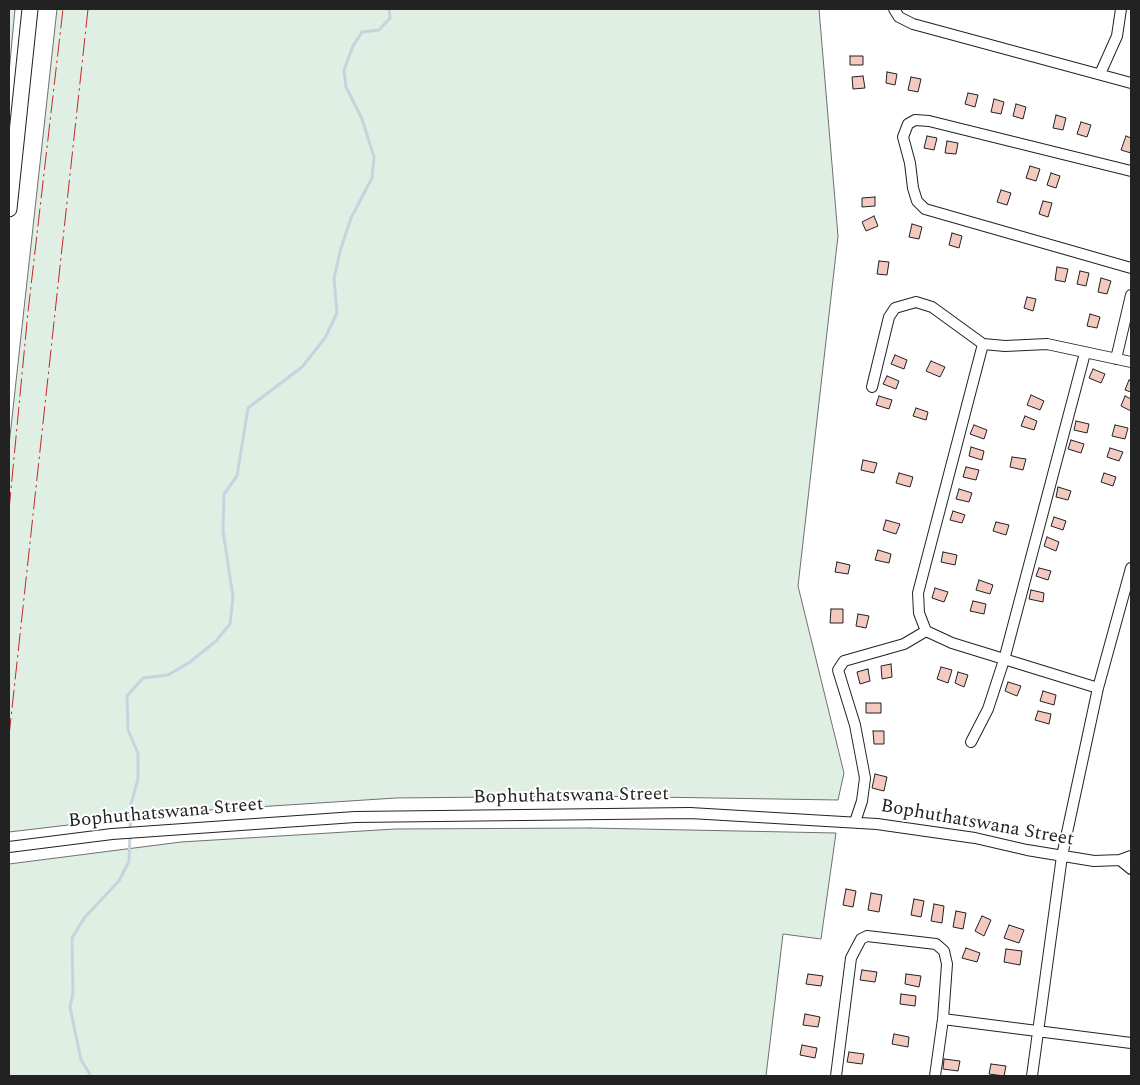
<!DOCTYPE html>
<html>
<head>
<meta charset="utf-8">
<style>
	body { margin:0 }
	#map { position:relative; width:1140px; height:1085px; overflow:hidden; background:#fff; font-family:Spectral,serif }
	canvas { display:block }
	.frame { position:absolute; inset:0; border:10px solid #222; pointer-events:none }
</style>
</head>
<body>
<div id="map">
<canvas width="1140" height="1085"></canvas>
<div class="frame"></div>
</div>
<script>
const ctx = document.querySelector('canvas').getContext('2d');
ctx.lineJoin = 'round';
function fill(path, color) {
  ctx.fillStyle = color;
  ctx.fill(path, 'evenodd');
}
function toPath(rows) {
  const path = new Path2D();
  for (const r of rows) {
    path.moveTo(r[0], r[1]);
    for (let i = 2; i < r.length; i += 2) path.lineTo(r[i], r[i + 1]);
  }
  return path;
}
function strokePath(path, color, width, dash) {
  ctx.strokeStyle = color;
  ctx.lineWidth = width;
  ctx.lineCap = dash ? 'butt' : 'round';
  ctx.setLineDash(dash || []);
  ctx.stroke(path);
}
function label(font, color, halo, rows, align = 'center') {
  ctx.font = font + ' Spectral,serif';
  ctx.lineWidth = 4;
  ctx.setLineDash([]);
  ctx.textBaseline = 'middle';
  ctx.strokeStyle = halo;
  ctx.fillStyle = color;
  for (const [text, x, y, turn = 0] of rows) {
    ctx.save();
    ctx.translate(x, y);
    ctx.rotate((+turn || 0) * Math.PI / 180);
    ctx.textAlign = isNaN(turn) ? turn : align;
    if (halo) ctx.strokeText(text, 0, 0);
    ctx.fillText(text, 0, 0);
    ctx.restore();
  }
}
const green = toPath([
	[9,9,15,9,9,73,9,9],
	[57,9,819,9,838,236,798,586,844,773,838,800,589,796,396,798,179,812,9,832,9,445,57,9],
	[590,828,836,833,821,939,783,934,766,1076,9,1076,9,864,181,842,395,829,590,828]
]);
fill(green, '#e0efe3');
strokePath(green, '#6f6f6f', 1);
strokePath(toPath([
	[91,1076,81,1060,70,1007,73,993,72,938,85,917,119,881,129,861,131,804,138,779,138,753,128,730,127,696,143,678,168,675,190,662,216,641,230,624,233,597,223,531,224,494,237,476,248,408,302,367,325,338,337,313,334,278,341,248,351,218,372,178,374,157,362,119,346,87,344,70,353,46,362,32,379,30,390,18,389,9]
]), '#c7d3dd', 3);
const building = toPath([
	[850,56,863,56,863,65,850,65,850,56],
	[887,72,897,74,895,85,886,83,887,72],
	[863,76,865,88,853,89,852,77,863,76],
	[911,77,921,79,918,92,908,90,911,77],
	[968,93,978,95,975,107,965,104,968,93],
	[994,99,1004,102,1001,114,991,112,994,99],
	[1016,104,1026,107,1023,119,1013,116,1016,104],
	[1056,115,1066,118,1063,130,1053,128,1056,115],
	[1081,122,1091,125,1087,137,1077,134,1081,122],
	[927,136,937,138,934,150,924,148,927,136],
	[1126,136,1131,138,1131,153,1121,150,1126,136],
	[947,141,958,143,956,154,945,153,947,141],
	[1030,166,1040,169,1036,181,1026,178,1030,166],
	[1051,173,1060,176,1056,188,1047,185,1051,173],
	[1001,190,1011,193,1007,205,997,202,1001,190],
	[875,197,875,206,862,207,862,198,875,197],
	[1043,201,1052,203,1048,217,1039,214,1043,201],
	[874,216,878,226,866,231,862,222,874,216],
	[912,224,922,227,919,239,909,237,912,224],
	[952,233,962,236,959,248,949,245,952,233],
	[879,261,889,262,887,275,877,274,879,261],
	[1057,267,1068,269,1065,282,1055,280,1057,267],
	[1080,271,1089,273,1086,286,1077,284,1080,271],
	[1101,278,1111,281,1107,294,1098,292,1101,278],
	[1027,297,1036,299,1033,311,1024,308,1027,297],
	[1090,314,1100,317,1097,328,1087,326,1090,314],
	[895,355,907,360,904,369,891,364,895,355],
	[931,361,945,367,940,377,926,371,931,361],
	[1093,369,1105,374,1101,383,1089,378,1093,369],
	[887,376,899,381,896,389,883,384,887,376],
	[1129,380,1131,381,1131,392,1125,390,1129,380],
	[1031,395,1044,401,1040,410,1027,405,1031,395],
	[879,396,892,400,889,409,876,405,879,396],
	[1125,396,1131,399,1131,411,1121,406,1125,396],
	[916,408,928,412,926,420,913,416,916,408],
	[1025,416,1037,421,1034,430,1021,426,1025,416],
	[1076,421,1089,424,1087,433,1074,430,1076,421],
	[974,425,987,430,984,439,970,434,974,425],
	[1115,425,1128,428,1125,439,1112,436,1115,425],
	[1071,440,1084,444,1081,453,1068,449,1071,440],
	[971,447,984,451,982,460,969,456,971,447],
	[1110,448,1123,452,1119,461,1107,457,1110,448],
	[1012,457,1026,459,1023,470,1010,467,1012,457],
	[863,460,877,463,874,473,861,470,863,460],
	[966,467,979,470,976,480,963,477,966,467],
	[899,473,913,477,910,487,896,483,899,473],
	[1104,473,1116,477,1113,486,1101,482,1104,473],
	[1058,487,1071,491,1068,500,1056,497,1058,487],
	[959,489,972,493,969,502,956,499,959,489],
	[953,511,965,515,962,523,950,520,953,511],
	[1054,517,1066,521,1063,530,1051,526,1054,517],
	[886,520,900,524,896,534,883,530,886,520],
	[996,522,1009,525,1006,535,993,531,996,522],
	[1047,537,1059,542,1056,551,1044,546,1047,537],
	[878,550,891,554,889,563,875,560,878,550],
	[943,552,957,555,955,565,941,562,943,552],
	[837,562,850,565,848,574,835,572,837,562],
	[1039,568,1051,571,1048,580,1036,576,1039,568],
	[979,580,993,585,990,594,976,590,979,580],
	[935,588,948,592,944,602,932,598,935,588],
	[1031,590,1044,593,1043,602,1029,599,1031,590],
	[973,601,986,604,984,614,970,611,973,601],
	[831,609,843,609,843,623,830,623,831,609],
	[858,614,869,616,866,628,856,626,858,614],
	[891,664,892,677,882,679,881,666,891,664],
	[941,667,952,670,948,683,937,679,941,667],
	[868,669,870,681,860,684,857,672,868,669],
	[958,672,968,675,964,687,955,683,958,672],
	[1008,682,1021,686,1017,696,1005,691,1008,682],
	[1043,691,1056,695,1054,705,1040,701,1043,691],
	[866,703,881,703,881,713,866,713,866,703],
	[1038,711,1051,714,1049,724,1035,720,1038,711],
	[873,731,884,731,884,744,874,744,873,731],
	[875,774,887,777,884,791,872,788,875,774],
	[846,889,856,891,853,907,843,905,846,889],
	[871,893,882,895,879,912,868,910,871,893],
	[914,899,924,901,921,917,911,915,914,899],
	[934,904,944,906,942,923,931,921,934,904],
	[956,911,966,913,963,929,953,927,956,911],
	[982,916,991,920,984,936,975,931,982,916],
	[1009,925,1024,930,1019,943,1004,938,1009,925],
	[966,948,980,953,977,962,962,958,966,948],
	[1006,949,1022,951,1020,965,1004,962,1006,949],
	[862,970,877,972,875,982,860,980,862,970],
	[808,974,823,976,821,986,806,984,808,974],
	[906,974,921,976,919,987,905,984,906,974],
	[901,994,916,996,915,1006,900,1004,901,994],
	[805,1014,820,1017,818,1027,803,1025,805,1014],
	[894,1034,909,1037,908,1047,892,1044,894,1034],
	[802,1045,817,1048,815,1058,800,1055,802,1045],
	[849,1052,864,1054,862,1064,847,1062,849,1052],
	[944,1059,960,1061,958,1071,943,1069,944,1059],
	[991,1064,1006,1066,1004,1076,989,1074,991,1064]
]);
fill(building, '#f3c9c0');
strokePath(building, '#222', 1);
const street = toPath([
	[894,9,899,17,913,24,1131,83],
	[1100,74,1117,36,1121,9],
	[1131,171,929,121,915,120,908,124,903,137,910,163,913,188,917,201,925,209,1131,268],
	[983,344,918,593,919,613,926,631,952,643,1098,688],
	[1116,359,1131,295],
	[872,387,889,317,895,308,916,302,932,307,983,344,1005,346,1047,344,1131,362],
	[971,742,988,709,1004,660,1085,353],
	[855,822,862,801,865,778,855,725,838,670,844,661,904,644,926,631],
	[9,847,112,834,355,817,690,813,877,824,975,838,1027,850,1094,861,1120,860,1131,856],
	[1120,860,1131,869],
	[943,1019,1131,1043],
	[836,1076,851,958,861,939,867,936,936,944,944,951,947,964,943,1019,935,1076],
	[1032,1076,1062,856,1098,688,1131,568]
]);
const secondary = toPath([
	[9,209,30,9]
]);
strokePath(street, '#222', 12);
strokePath(secondary, '#222', 17);
strokePath(street, '#fff', 10);
strokePath(secondary, '#fff', 15);
strokePath(toPath([
	[9,510,28,312,63,9],
	[9,736,88,9]
]), '#c62828', 1, [18, 4, 2.5, 4]);
label('19px', '#222', '#fff', [
	["Bophuthatswana Street",571,797,-1],
	["Bophuthatswana Street",166,814,-5],
	["Bophuthatswana Street",977,824,10]
]);
</script>
</body>
</html>
